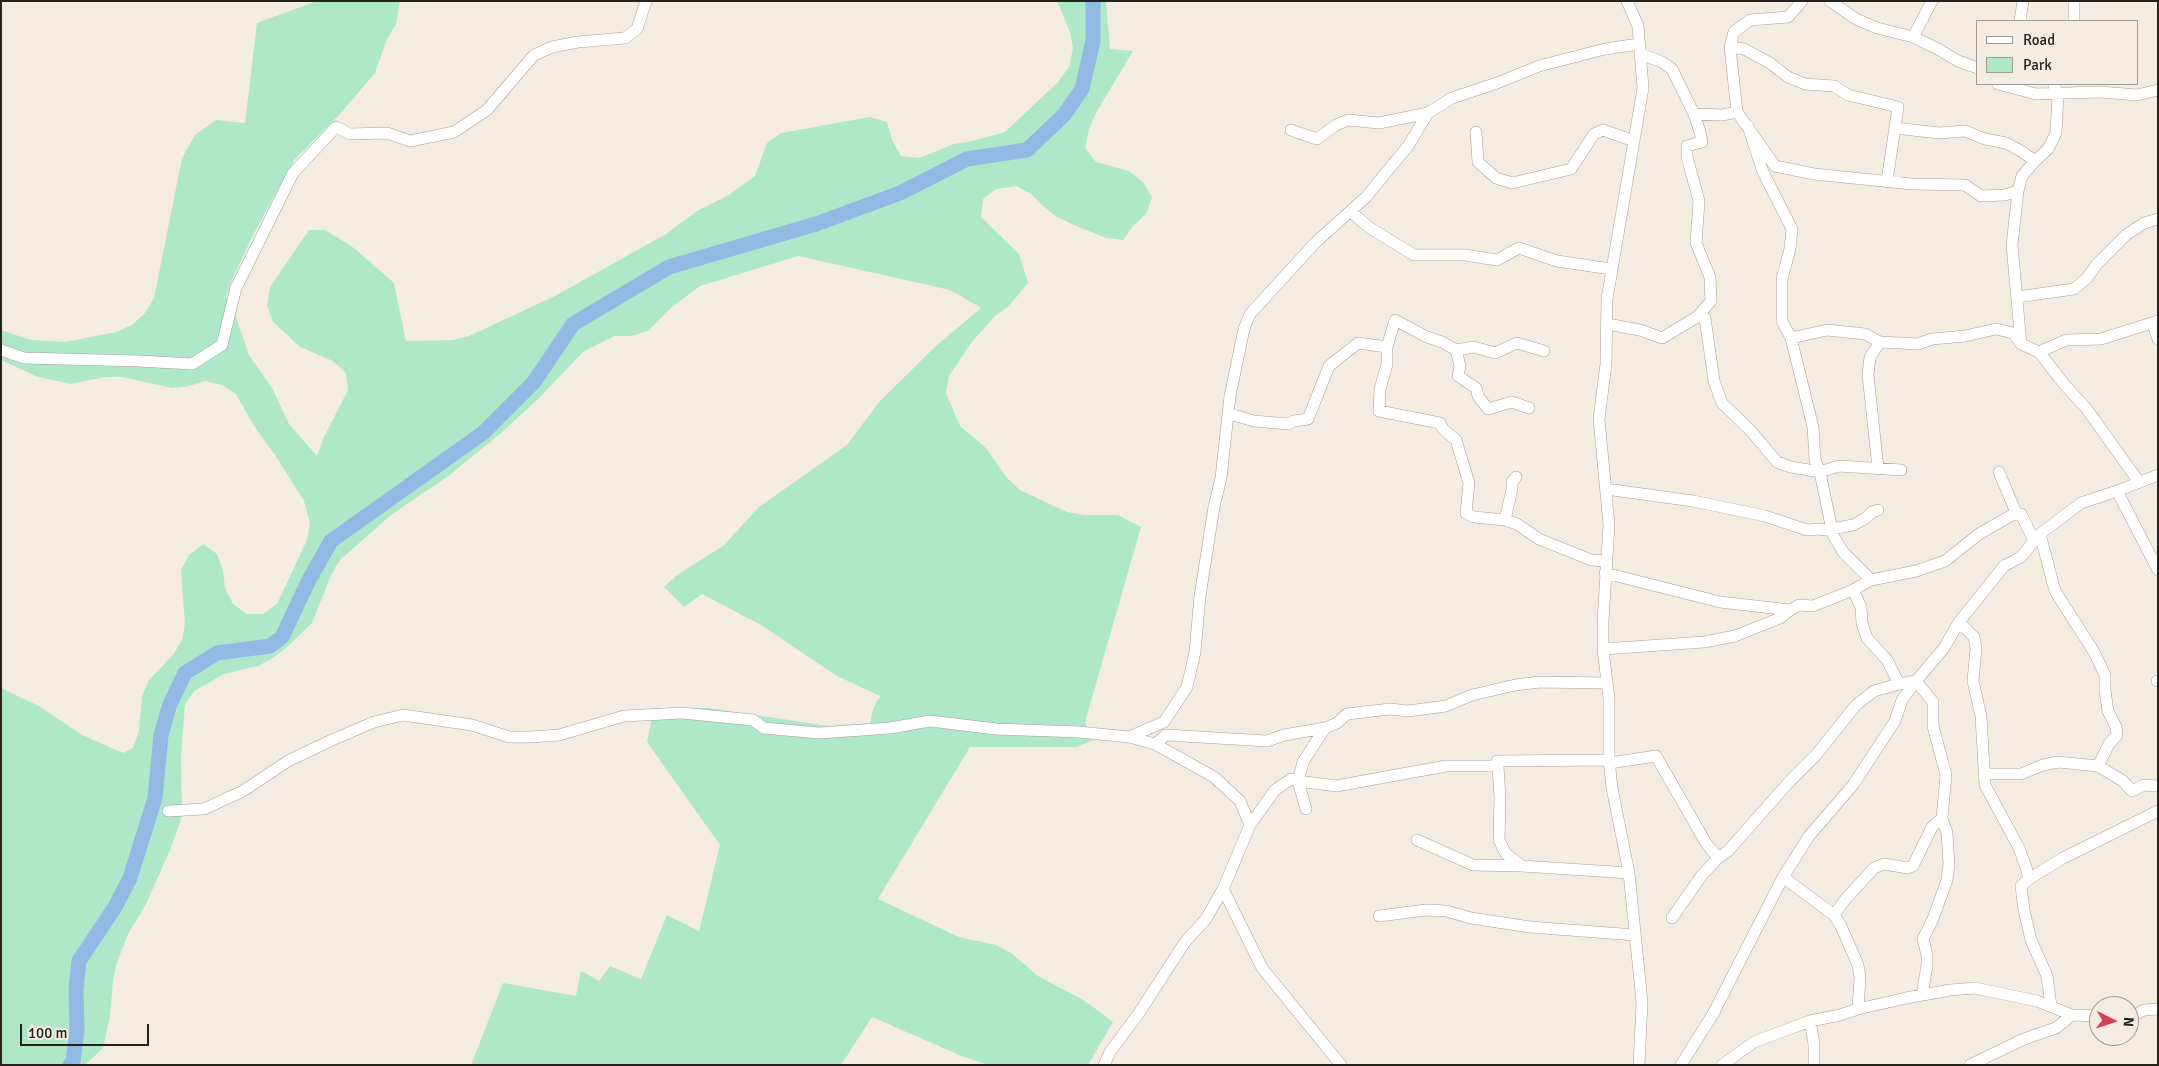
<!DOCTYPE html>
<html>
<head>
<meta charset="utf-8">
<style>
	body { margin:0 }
	#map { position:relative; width:2159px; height:1066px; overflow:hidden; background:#f4ece1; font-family:Signika,sans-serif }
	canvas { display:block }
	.frame { position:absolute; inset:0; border:2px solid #25221e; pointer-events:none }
	.legend { position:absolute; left:1976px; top:20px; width:162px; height:65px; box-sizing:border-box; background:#f4ece1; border:1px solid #a19b93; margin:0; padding:6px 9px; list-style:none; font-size:15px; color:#25221e }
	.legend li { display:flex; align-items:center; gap:10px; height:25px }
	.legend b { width:25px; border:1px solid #a19b93 }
	.north { position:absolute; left:2089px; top:996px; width:50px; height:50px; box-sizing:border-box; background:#f4ece1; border:1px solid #a19b93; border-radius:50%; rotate:94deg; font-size:14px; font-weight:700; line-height:20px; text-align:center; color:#25221e }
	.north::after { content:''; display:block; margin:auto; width:18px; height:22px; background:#d14154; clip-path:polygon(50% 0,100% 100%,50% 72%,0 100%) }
	.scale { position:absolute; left:20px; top:1024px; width:129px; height:22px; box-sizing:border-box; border:2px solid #25221e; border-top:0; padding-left:6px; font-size:15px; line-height:18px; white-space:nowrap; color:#25221e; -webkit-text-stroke:4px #f4ece1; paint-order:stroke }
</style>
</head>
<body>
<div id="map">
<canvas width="2159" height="1066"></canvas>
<div class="frame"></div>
<ul class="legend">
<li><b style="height:6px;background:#fff"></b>Road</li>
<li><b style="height:14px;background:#afe8c8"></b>Park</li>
</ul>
<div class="north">N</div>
<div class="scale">100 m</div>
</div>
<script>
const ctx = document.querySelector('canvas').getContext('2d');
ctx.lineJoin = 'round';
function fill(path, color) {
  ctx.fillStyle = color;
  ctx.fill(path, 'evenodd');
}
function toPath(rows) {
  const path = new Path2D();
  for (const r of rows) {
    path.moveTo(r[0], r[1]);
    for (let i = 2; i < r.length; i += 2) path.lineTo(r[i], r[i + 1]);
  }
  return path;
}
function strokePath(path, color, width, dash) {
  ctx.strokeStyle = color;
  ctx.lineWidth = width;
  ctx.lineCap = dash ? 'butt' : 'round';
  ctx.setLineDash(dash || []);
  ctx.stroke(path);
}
fill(toPath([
	[317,1,400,1,396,24,387,39,375,73,340,114,294,160,253,235,232,280,226,297,236,317,249,355,272,388,289,424,317,456,324,437,348,390,346,373,333,361,300,347,273,322,267,306,270,287,309,230,325,230,354,248,394,283,406,341,453,340,469,336,555,296,666,234,697,211,727,196,755,176,767,143,781,133,870,117,887,122,892,140,901,156,919,158,954,144,972,141,1005,132,1058,82,1069,67,1073,48,1070,32,1057,1,1106,1,1110,49,1133,51,1097,111,1089,129,1085,148,1096,162,1129,171,1143,182,1152,197,1146,214,1133,226,1123,240,1106,238,1074,225,1057,217,1043,206,1031,194,1016,186,996,189,983,199,981,217,1019,254,1028,283,1009,306,995,316,971,343,949,376,946,393,960,426,986,448,1007,478,1020,490,1067,512,1084,515,1118,515,1141,527,1085,722,1093,740,1077,747,970,747,878,899,959,937,996,945,1011,953,1038,976,1085,1001,1113,1022,1088,1065,989,1065,964,1057,872,1017,841,1065,471,1065,503,983,576,996,581,971,599,981,610,966,641,979,667,915,699,931,720,845,647,742,654,708,709,708,829,726,870,723,873,709,880,696,837,676,761,625,702,594,684,607,664,587,677,575,723,546,759,507,847,445,879,402,936,346,981,308,950,290,798,256,700,286,672,307,648,331,631,336,614,336,584,351,538,399,500,434,447,477,391,515,340,560,331,575,312,623,287,647,273,658,258,666,224,674,194,691,185,705,181,757,182,817,170,850,146,904,128,934,116,965,113,981,110,1016,103,1048,85,1065,1,1065,1,688,39,706,82,735,123,753,133,748,139,731,142,696,149,680,173,655,182,640,185,623,181,570,189,555,203,544,217,554,223,571,225,588,233,604,247,614,263,614,277,604,307,540,310,523,304,501,275,455,254,426,236,394,222,385,205,381,189,386,172,388,122,377,105,377,71,384,38,377,1,360,1,330,31,340,65,342,116,332,132,325,145,313,154,298,182,158,195,135,216,120,245,123,257,23]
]), '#afe8c8');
strokePath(toPath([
	[70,1065,73,1062,77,1030,76,989,79,961,115,907,130,878,155,798,161,735,170,704,185,673,217,653,270,646,282,637,309,580,331,541,483,433,534,382,573,324,669,267,816,224,900,193,967,159,1027,150,1064,115,1082,89,1093,41,1093,1]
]), '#91b9e3', 15);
const minor = toPath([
	[1627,1,1638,26,1643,88,1607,299,1606,364,1599,419,1609,525,1603,621,1603,649,1609,699,1609,760,1612,788,1629,873,1642,1002,1639,1065],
	[1830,1,1856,19,1877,28,1913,37,1936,48,1958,61,1978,68],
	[2020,21,2023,1],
	[2074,21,2074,1],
	[1913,37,1932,1],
	[1730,47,1744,49,1770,63,1788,77,1805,84,1834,86,1848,95,1898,107,1887,181],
	[1998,84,2036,94,2100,92,2137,95,2158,90],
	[2054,84,2058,95,2056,133,2048,149,2035,161,2022,176,2018,191,2012,245,2021,344,2039,352,2064,384,2086,408,2139,482],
	[1737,112,1775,166,1814,174,1912,184,1965,185,1981,196,2005,195,2018,191],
	[1694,114,1722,115,1737,112,1730,47,1734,32,1750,20,1788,17,1802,1],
	[1748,126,1763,172,1792,229,1790,249,1782,279,1782,321,1791,338,1813,427,1815,460,1820,472,1833,535,1843,552,1871,580],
	[1895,128,1939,133,1965,131,1985,139,2006,143,2021,151,2035,161],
	[1291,130,1317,139,1336,125,1348,120,1379,123,1428,113],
	[1476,132,1478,162,1496,178,1512,183,1571,169,1594,134,1603,130,1634,141],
	[1351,212,1370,228,1414,255,1465,255,1497,260,1519,248,1557,261,1611,269],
	[2017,297,2074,289,2087,278,2097,264,2126,235,2144,223,2158,219],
	[1697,317,1705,318,1714,381,1722,403,1751,431,1777,462,1791,467,1820,472,1839,466,1901,470],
	[1607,324,1640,330,1662,338,1697,317,1711,301,1710,277,1696,243,1699,201,1687,157,1687,146,1702,142,1700,132,1694,114,1672,69,1662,62,1641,54],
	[2158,324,2154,327,2158,339],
	[1791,338,1827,330,1865,334,1880,342,1918,344,1932,339,1965,336,1996,329,2013,333,2021,344],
	[1387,347,1387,364,1380,389,1379,411,1440,423,1443,429,1456,440,1469,483,1466,513,1474,517,1505,520,1517,524,1539,539,1591,560,1606,561],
	[1,350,24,358,139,361,192,364,222,345,236,288,293,173,336,127,350,134,387,133,410,141,454,132,487,110,534,55,552,47,578,42,625,38,637,29,646,1],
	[1456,350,1460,366,1458,376,1476,388,1478,396,1488,409,1512,402,1529,408],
	[2039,352,2066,340,2101,339,2158,321],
	[1230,414,1254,421,1288,424,1294,421,1308,419,1329,366,1358,343,1387,347,1395,320,1427,337,1442,342,1456,350,1474,347,1495,353,1517,343,1544,351],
	[1878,468,1868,375,1870,357,1880,342],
	[1999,472,2017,515],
	[1606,489,1693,501,1765,516,1807,530,1818,529,1826,530,1853,525,1866,518,1872,512,1878,510],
	[2117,491,2158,570],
	[1505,520,1512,489,1512,482,1516,477],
	[2040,534,2055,591,2094,652,2105,675,2105,691,2108,711,2116,727,2117,735,2109,744,2098,766],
	[1605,573,1720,602,1790,610,1799,605,1813,606,1853,590,1871,580,1916,571,1945,561,1979,534,2012,515,2021,514,2034,541],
	[1853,590,1861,607,1862,623,1867,638,1887,660,1899,684,1916,681,1933,702,1933,726,1946,775,1942,818,1947,833,1949,864,1947,880,1933,919,1923,939,1927,955,1927,965,1922,995],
	[1959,622,1974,637,1976,648,1973,681,1981,716,1985,785,2019,848,2026,867,2029,879,2021,886,2024,910,2031,940,2047,976,2051,1006],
	[1603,649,1704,642,1735,636,1780,618,1790,610],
	[2157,681,2158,681],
	[1129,737,1164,722,1187,687,1195,652,1200,596,1214,507,1221,478,1230,396,1244,329,1250,314,1316,242,1366,197,1408,146,1428,113,1452,98,1497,83,1539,66,1605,49,1639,44],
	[1155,744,1166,735,1267,741,1284,735,1325,728],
	[1610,763,1656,756,1706,843,1718,858],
	[1498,766,1500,798,1499,840,1506,854,1522,866,1629,873],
	[1986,774,2021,774,2043,765,2058,762,2098,766,2123,781,2132,791,2144,785,2158,786],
	[1306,809,1298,781,1336,786,1446,766,1498,766,1497,761,1609,760],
	[168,811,204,809,243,791,288,761,332,740,374,722,403,715,472,725,509,737,531,737,559,735,624,716,682,713,753,720,764,728,819,733,890,728,930,721,996,729,1079,732,1129,737,1155,744,1214,777,1240,801,1250,825],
	[1417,840,1473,865,1522,866],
	[1783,877,1834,915,1841,926,1858,965,1860,977,1858,1009],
	[2029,879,2063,858,2158,811],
	[1223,889,1262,968,1341,1065],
	[1834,915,1844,901,1874,868,1884,864,1908,868,1913,866,1932,827,1942,818],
	[1379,916,1426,910,1446,911,1471,918,1530,927,1635,935],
	[1672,918,1702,875,1718,858,1728,851,1789,782,1816,755,1856,705,1874,691,1899,684],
	[2129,1018,2144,1010,2158,1009],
	[1810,1021,1814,1044,1814,1065],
	[1104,1065,1110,1052,1139,1013,1185,942,1206,919,1223,889,1250,825,1275,790,1291,779,1298,781,1303,762,1325,728,1337,723,1347,714,1390,709,1408,711,1446,706,1472,695,1515,685,1540,682,1606,683],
	[1681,1065,1713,1014,1783,877,1809,836,1853,785,1895,721,1902,700,1916,681,1944,648,1959,622,2004,566,2021,557,2040,534,2081,503,2117,491,2158,475],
	[1722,1065,1754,1042,1810,1021,1840,1015,1858,1009,1906,998,1950,990,1975,988,2037,1001,2072,1015,2099,1016],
	[1970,1065,2024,1039,2056,1028,2072,1015]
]);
strokePath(minor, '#a79f96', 12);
strokePath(minor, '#fff', 11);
</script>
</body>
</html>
